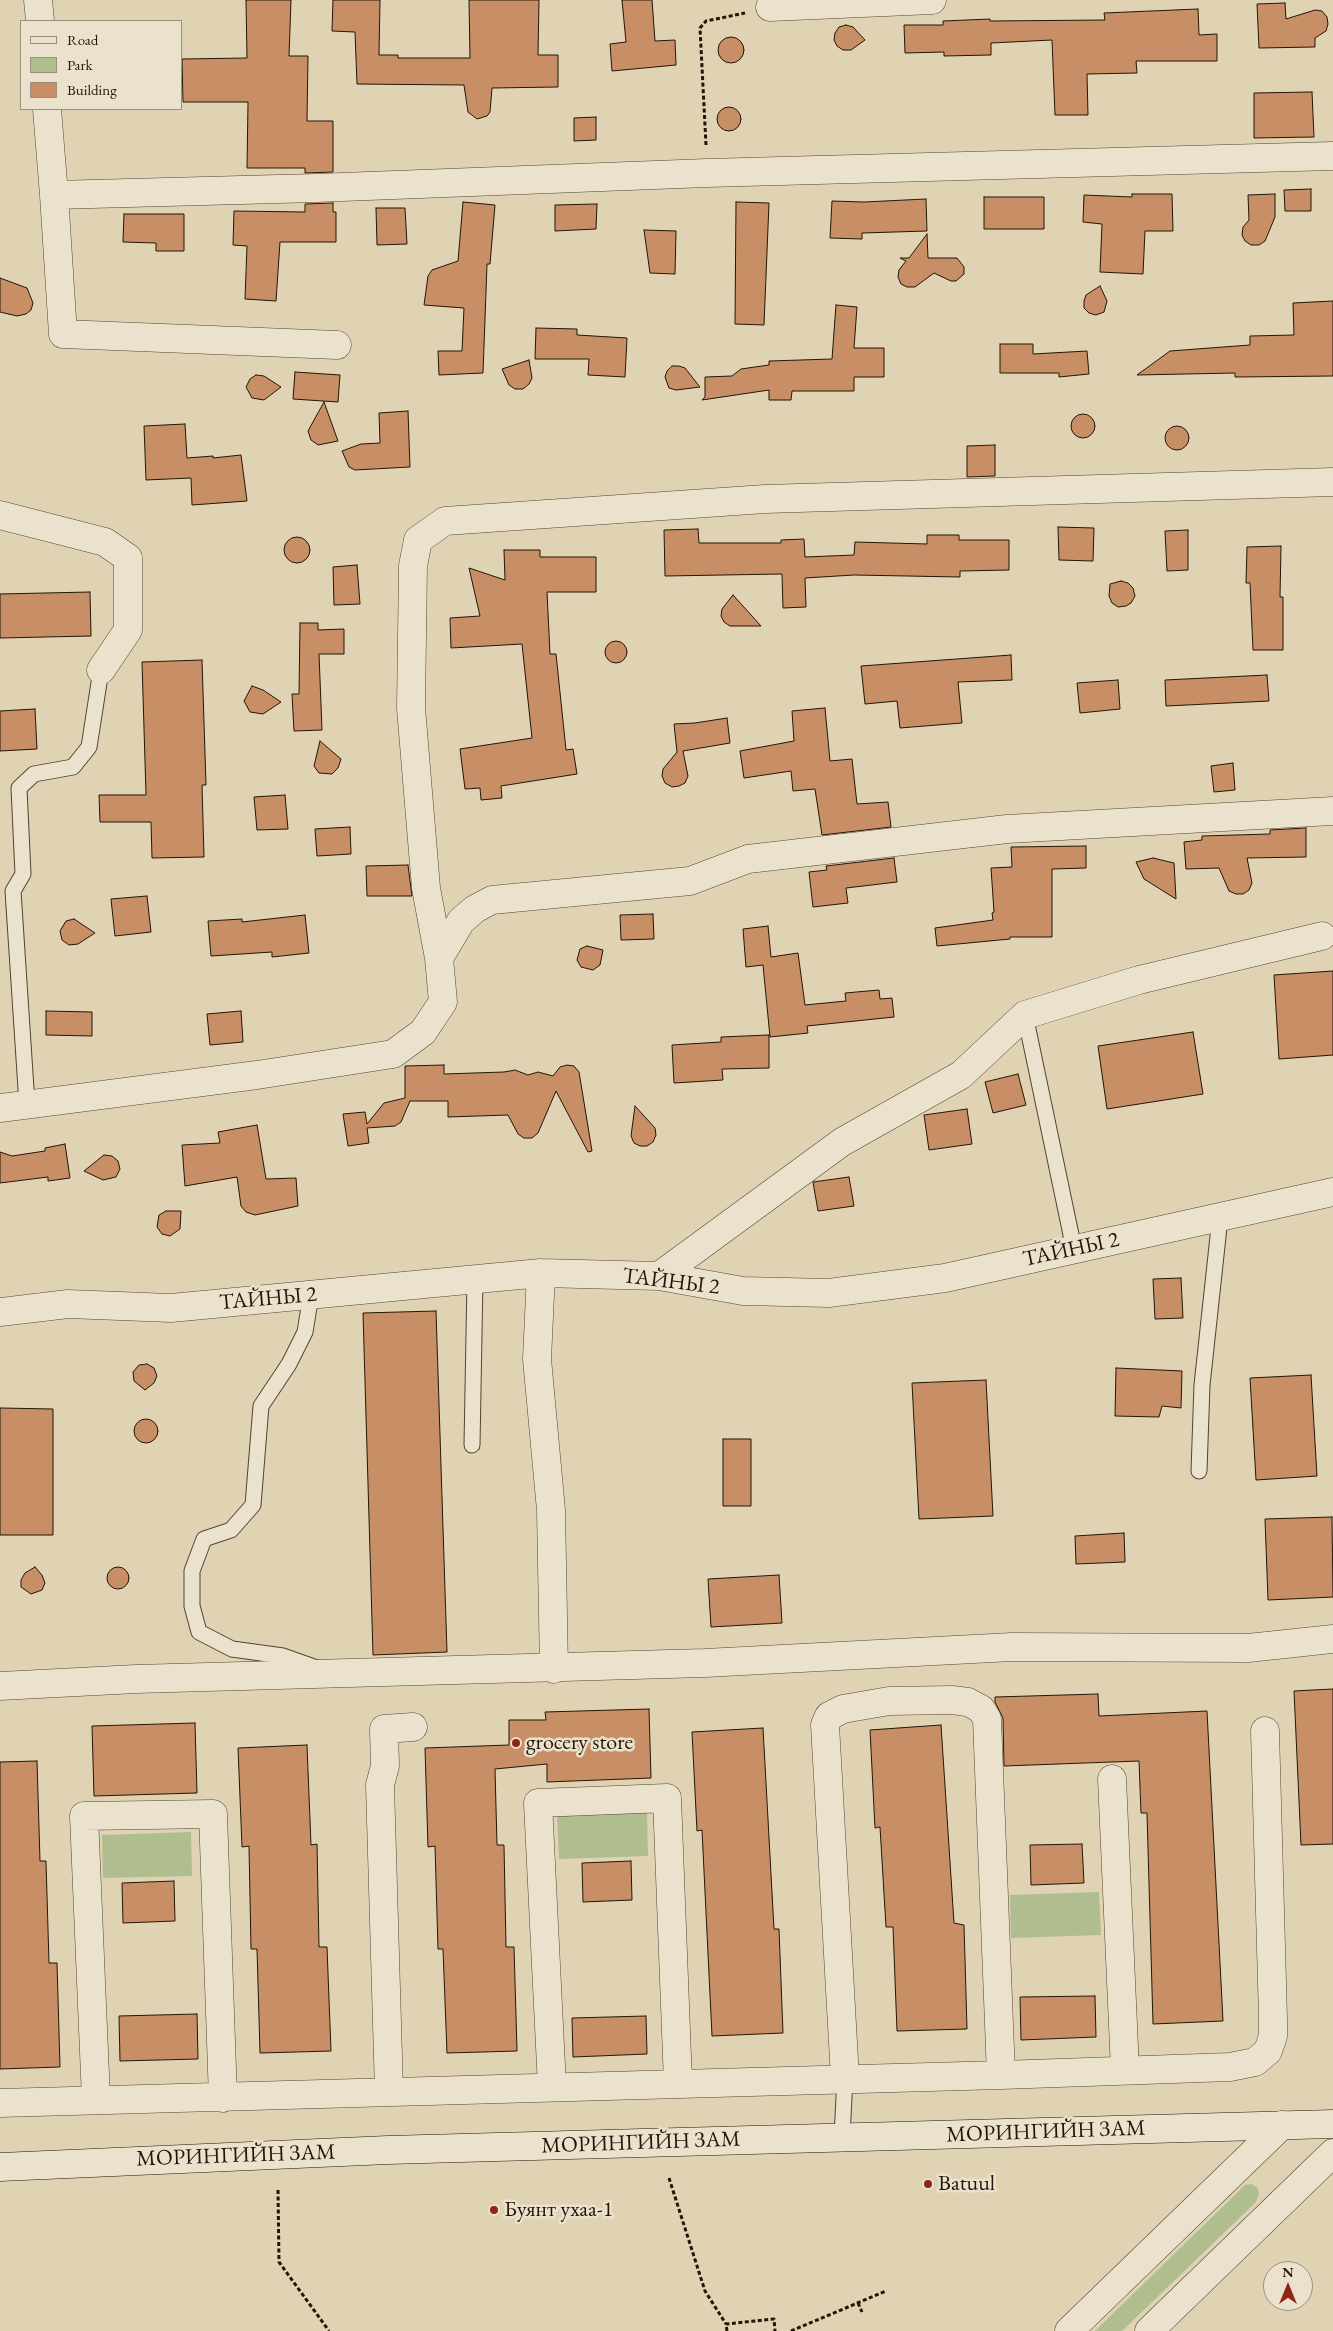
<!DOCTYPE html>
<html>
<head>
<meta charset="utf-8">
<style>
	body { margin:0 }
	#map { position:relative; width:1333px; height:2331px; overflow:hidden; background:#e0d3b4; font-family:"EB Garamond",serif }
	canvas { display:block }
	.legend { position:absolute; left:20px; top:20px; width:162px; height:90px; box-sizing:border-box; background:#ebe2ce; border:1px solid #9b907f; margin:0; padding:6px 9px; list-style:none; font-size:15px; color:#231508 }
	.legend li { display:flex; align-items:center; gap:10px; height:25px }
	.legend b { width:25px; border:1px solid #9b907f }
	.north { position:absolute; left:1263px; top:2261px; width:50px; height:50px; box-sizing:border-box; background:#ebe2ce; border:1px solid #9b907f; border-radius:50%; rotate:0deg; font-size:14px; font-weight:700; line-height:20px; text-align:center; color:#231508 }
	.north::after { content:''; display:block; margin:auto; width:18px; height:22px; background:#8f2418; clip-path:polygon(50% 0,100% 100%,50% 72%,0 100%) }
</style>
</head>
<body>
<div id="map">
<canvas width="1333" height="2331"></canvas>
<ul class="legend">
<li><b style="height:6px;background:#ebe2ce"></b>Road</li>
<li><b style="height:14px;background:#b0bd8f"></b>Park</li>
<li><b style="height:14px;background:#c88e65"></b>Building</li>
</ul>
<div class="north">N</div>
</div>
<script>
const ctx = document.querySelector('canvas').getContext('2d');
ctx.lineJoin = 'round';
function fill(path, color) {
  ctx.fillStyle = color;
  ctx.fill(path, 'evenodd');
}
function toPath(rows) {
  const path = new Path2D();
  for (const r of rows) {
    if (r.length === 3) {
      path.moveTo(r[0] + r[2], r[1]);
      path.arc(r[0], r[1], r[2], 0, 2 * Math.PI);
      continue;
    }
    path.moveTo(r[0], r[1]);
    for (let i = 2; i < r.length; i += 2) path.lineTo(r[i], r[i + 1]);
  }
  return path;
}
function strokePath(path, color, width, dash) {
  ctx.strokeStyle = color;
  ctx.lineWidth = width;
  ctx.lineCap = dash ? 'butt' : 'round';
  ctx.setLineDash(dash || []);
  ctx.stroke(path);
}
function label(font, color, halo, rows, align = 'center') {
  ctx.font = font + ' "EB Garamond",serif';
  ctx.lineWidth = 5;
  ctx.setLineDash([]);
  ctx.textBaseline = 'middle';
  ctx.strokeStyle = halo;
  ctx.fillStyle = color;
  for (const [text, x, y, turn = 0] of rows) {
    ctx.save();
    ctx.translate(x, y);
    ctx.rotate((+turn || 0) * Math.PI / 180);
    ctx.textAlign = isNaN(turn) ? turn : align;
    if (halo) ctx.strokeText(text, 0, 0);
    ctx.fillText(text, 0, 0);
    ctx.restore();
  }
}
fill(toPath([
	[647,1813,648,1856,559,1859,557,1815],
	[191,1832,192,1876,103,1878,102,1835],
	[1099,1892,1101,1935,1011,1938,1010,1895],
	[1252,2184,1258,2188,1259,2194,1256,2202,1122,2331,1095,2331,1245,2185]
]), '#b0bd8f');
const building = toPath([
	[246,0,291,0,289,56,308,56,307,121,333,121,333,172,305,173,305,168,247,168,248,102,183,102,182,59,247,58,246,0],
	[333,0,380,0,379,55,398,55,398,58,470,58,469,0,539,0,538,55,558,55,558,87,492,88,490,112,487,116,477,119,468,112,464,85,357,84,355,32,332,31,333,0],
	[622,0,652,0,655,41,675,40,676,65,612,71,610,44,626,42,622,0],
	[1285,3,1286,19,1315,10,1322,11,1327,17,1328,24,1326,31,1315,38,1315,47,1259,48,1257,4,1285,3],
	[1198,9,1199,35,1217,34,1217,61,1136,61,1137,73,1087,74,1088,115,1055,115,1052,40,991,43,991,55,944,56,944,52,905,53,904,25,943,25,943,21,990,19,990,21,1105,20,1104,13,1198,9],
	[846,25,853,27,865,40,851,50,843,50,837,46,834,40,835,33,839,27,846,25],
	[731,50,13],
	[1312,92,1314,137,1254,138,1254,93,1312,92],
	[729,119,12],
	[596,117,596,140,574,141,574,118,596,117],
	[1311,189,1311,211,1285,211,1284,190,1311,189],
	[1132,194,1172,194,1173,231,1145,231,1143,274,1100,272,1102,224,1083,222,1084,195,1132,197,1132,194],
	[1275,194,1275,217,1265,241,1259,245,1251,245,1245,241,1242,235,1243,227,1249,220,1248,195,1275,194],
	[984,197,1044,197,1044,229,984,229,984,197],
	[926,199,927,231,862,233,862,239,830,238,832,201,864,202,926,199],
	[463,202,495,205,490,264,487,264,483,373,439,375,438,351,462,351,464,308,424,305,428,276,432,270,458,261,463,202],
	[736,202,769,203,764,325,735,324,736,202],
	[333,203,333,212,336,212,336,242,280,242,276,301,245,299,247,246,233,245,234,211,305,212,305,204,333,203],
	[597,204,596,229,555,231,555,205,597,204],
	[376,208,405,208,407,244,377,245,376,208],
	[124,214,184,214,184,251,156,251,156,243,123,242,124,214],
	[644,230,676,231,675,274,650,273,644,230],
	[927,234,928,258,957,258,964,267,964,274,956,281,951,281,934,273,915,287,907,287,901,284,898,277,899,270,906,261,900,258,909,258,927,234],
	[0,278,27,288,33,303,31,310,26,314,17,316,0,312,0,278],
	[1100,286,1107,301,1104,312,1096,315,1089,313,1084,308,1084,301,1086,295,1100,286],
	[1333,301,1333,376,1235,377,1235,373,1137,375,1170,351,1250,345,1250,336,1294,335,1293,303,1333,301],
	[836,305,857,307,854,348,884,348,884,377,854,377,854,391,792,391,791,400,769,400,769,390,702,400,705,397,705,377,732,376,741,369,769,365,769,361,832,359,836,305],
	[536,328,577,329,577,335,627,338,625,377,588,375,589,359,535,359,536,328],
	[1000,344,1033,344,1033,354,1087,351,1089,374,1059,377,1059,373,1000,373,1000,344],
	[529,360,532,378,529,384,523,389,515,389,509,385,502,369,529,360],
	[672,366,679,366,685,368,700,387,676,390,669,388,665,377,667,371,672,366],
	[295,372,340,375,338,402,293,399,295,372],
	[256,375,264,376,281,387,264,400,252,398,246,387,250,379,256,375],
	[324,402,338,441,318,445,311,440,308,431,324,402],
	[408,411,410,467,355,470,349,467,342,451,361,444,380,443,379,413,408,411],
	[1083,426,12],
	[185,424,187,458,213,456,213,458,241,455,247,501,192,505,191,478,146,480,144,426,185,424],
	[1177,438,12],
	[995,445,995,476,967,477,967,446,995,445],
	[1058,527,1094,528,1093,561,1059,560,1058,527],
	[698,529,699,543,781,543,781,540,804,539,805,557,854,555,855,542,927,544,927,535,959,535,959,540,1009,540,1009,570,960,571,960,577,854,575,805,578,806,607,783,608,782,574,665,576,664,530,698,529],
	[1188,530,1188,570,1167,571,1165,531,1188,530],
	[297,550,13],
	[1281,546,1280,597,1283,597,1283,650,1253,650,1250,583,1246,583,1247,547,1281,546],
	[504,550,540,550,540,557,596,557,596,592,547,592,550,654,556,654,566,750,573,749,577,774,501,786,502,798,481,800,480,788,465,789,460,749,532,738,522,644,451,648,450,618,480,616,469,568,505,580,504,550],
	[357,565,360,604,334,605,333,567,357,565],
	[1121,581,1128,583,1133,588,1135,596,1131,603,1126,606,1118,607,1112,603,1109,596,1110,584,1121,581],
	[90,592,91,636,0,638,0,594,90,592],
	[733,595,761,626,730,626,724,622,721,616,722,609,733,595],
	[300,623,318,623,318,630,344,629,344,654,319,654,322,730,294,731,292,694,299,694,300,623],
	[616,652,11],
	[1011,655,1012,680,958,682,962,723,900,728,897,701,865,704,861,666,1011,655],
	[202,660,206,785,202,785,204,857,152,858,151,822,100,822,99,795,146,795,142,662,202,660],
	[1267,675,1269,701,1166,706,1165,680,1267,675],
	[1118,680,1120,709,1080,713,1077,683,1118,680],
	[252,686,263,690,281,702,263,714,250,712,244,701,252,686],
	[825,708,830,761,852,759,857,804,888,802,891,827,822,835,815,789,793,791,791,771,744,778,740,751,794,741,792,711,825,708],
	[35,709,37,749,0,751,0,711,35,709],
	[727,718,730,743,683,751,688,776,685,783,679,786,672,787,665,783,662,776,663,769,677,752,674,724,695,723,727,718],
	[320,741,341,759,338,768,332,774,319,773,314,766,320,741],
	[1233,763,1235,790,1214,792,1211,766,1233,763],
	[285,795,288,829,257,830,254,797,285,795],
	[350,827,351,854,317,856,315,829,350,827],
	[1306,828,1306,857,1247,858,1252,883,1249,890,1243,894,1236,894,1229,891,1219,868,1186,869,1184,842,1202,840,1202,836,1270,834,1270,830,1306,828],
	[1086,846,1086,868,1052,869,1052,937,1010,937,1010,939,937,946,935,928,993,920,992,913,994,912,991,868,1012,867,1011,847,1086,846],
	[894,858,897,882,846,888,848,903,813,907,809,872,827,870,826,866,894,858],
	[1153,858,1174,863,1176,899,1144,879,1136,862,1153,858],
	[408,865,412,896,367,896,366,866,408,865],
	[147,896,151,932,115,936,111,899,147,896],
	[653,914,654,939,621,940,620,915,653,914],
	[305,915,309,953,272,957,272,952,211,956,208,921,242,919,242,922,305,915],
	[74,919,95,933,78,944,69,945,62,940,60,931,66,921,74,919],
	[768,926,771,957,798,953,805,1005,846,1001,845,993,879,990,880,999,892,998,894,1017,807,1026,808,1033,770,1037,763,965,746,967,743,929,768,926],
	[587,946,603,950,600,965,593,970,581,967,577,960,580,949,587,946],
	[1333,971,1333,1055,1279,1059,1274,975,1333,971],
	[46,1011,92,1012,92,1036,46,1035,46,1011],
	[241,1011,243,1042,210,1045,207,1014,241,1011],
	[1193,1032,1203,1094,1107,1109,1098,1046,1193,1032],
	[769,1035,769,1068,722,1069,723,1080,674,1083,672,1045,721,1042,721,1037,769,1035],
	[444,1065,444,1074,504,1072,515,1070,528,1075,538,1072,553,1076,560,1067,567,1065,574,1066,579,1072,592,1151,588,1152,556,1091,538,1133,532,1138,524,1138,518,1134,508,1115,448,1117,448,1101,410,1101,401,1122,395,1126,367,1128,369,1143,348,1146,343,1114,365,1112,367,1124,384,1103,405,1098,405,1066,444,1065],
	[1018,1074,1026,1105,993,1113,985,1082,1018,1074],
	[635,1106,655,1128,656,1135,653,1142,647,1146,640,1146,634,1143,631,1136,635,1106],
	[967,1109,972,1144,929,1150,924,1115,967,1109],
	[257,1125,266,1179,296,1178,298,1206,255,1215,246,1212,241,1206,237,1177,185,1186,182,1145,220,1143,218,1132,257,1125],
	[65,1144,70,1178,48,1181,48,1177,0,1183,0,1152,12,1156,45,1151,45,1148,65,1144],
	[104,1155,112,1156,118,1161,120,1169,116,1177,103,1180,84,1171,104,1155],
	[849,1177,854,1206,818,1211,813,1182,849,1177],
	[166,1211,181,1211,180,1229,170,1236,162,1234,157,1227,159,1215,166,1211],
	[1181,1278,1183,1318,1155,1319,1153,1279,1181,1278],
	[436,1311,447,1652,373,1655,363,1313,436,1311],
	[147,1364,154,1368,157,1376,154,1383,145,1390,134,1381,133,1372,139,1365,147,1364],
	[1116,1368,1182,1371,1181,1408,1162,1406,1159,1417,1115,1416,1116,1368],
	[1311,1375,1317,1476,1256,1480,1250,1378,1311,1375],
	[986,1380,993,1516,919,1519,912,1383,986,1380],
	[0,1408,53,1409,53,1535,0,1535,0,1408],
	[146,1431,12],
	[723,1439,751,1439,751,1506,723,1506,723,1439],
	[1332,1517,1333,1597,1268,1600,1265,1519,1332,1517],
	[1124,1533,1125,1562,1076,1564,1075,1536,1124,1533],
	[118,1578,11],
	[35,1567,42,1575,45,1583,42,1590,31,1594,21,1587,21,1580,25,1573,35,1567],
	[779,1575,782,1623,711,1627,708,1579,779,1575],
	[1333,1689,1333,1844,1301,1845,1294,1691,1333,1689],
	[1098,1694,1099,1716,1207,1711,1223,2021,1153,2024,1147,1813,1141,1813,1139,1761,1004,1766,1003,1718,995,1702,995,1697,1098,1694],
	[649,1709,651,1778,547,1782,547,1764,495,1769,497,1845,504,1845,506,1947,514,1947,517,2051,447,2053,443,1949,438,1949,435,1846,428,1847,425,1748,509,1745,509,1720,546,1720,545,1712,649,1709],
	[195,1723,197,1793,94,1796,92,1726,195,1723],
	[941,1725,954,1923,964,1925,967,2029,897,2031,893,1927,886,1927,880,1827,875,1828,870,1730,941,1725],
	[763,1728,774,1929,779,1929,783,2033,712,2036,702,1830,697,1831,692,1732,763,1728],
	[307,1745,311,1845,317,1844,319,1947,327,1947,331,2051,260,2053,257,1949,251,1949,249,1846,242,1847,238,1748,307,1745],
	[37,1761,40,1861,46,1861,49,1963,57,1963,60,2067,0,2069,0,1762,37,1761],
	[1082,1844,1084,1883,1031,1885,1030,1845,1082,1844],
	[631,1861,632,1900,583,1902,582,1863,631,1861],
	[174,1881,175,1921,123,1923,122,1883,174,1881],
	[1095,1996,1096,2037,1021,2040,1020,1997,1095,1996],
	[197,2014,198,2059,120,2061,119,2016,197,2014],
	[646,2016,647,2054,573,2057,572,2018,646,2016]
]);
fill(building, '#c88e65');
strokePath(building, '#231508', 1);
const service = toPath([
	[1025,1015,1074,1249],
	[27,1104,13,891,23,874,19,788,34,774,73,767,89,747,101,670],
	[311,1295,305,1332,289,1364,261,1406,253,1505,231,1530,204,1539,192,1571,192,1606,199,1632,232,1649,283,1656,317,1668],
	[472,1445,475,1280],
	[1199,1471,1202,1385,1220,1218],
	[842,2137,845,2078]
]);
const minor = toPath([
	[38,0,40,21],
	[770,7,932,0],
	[47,109,54,195,316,188,707,173,1333,156],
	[54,195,63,334,337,345],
	[0,515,105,542,128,558,128,630,101,670],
	[439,958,461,921,475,909,492,900,690,881,748,859,1007,829,1333,811],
	[0,1108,257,1075,393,1054,423,1032,443,1002,439,958,426,888,411,708,413,566,418,540,445,521,765,499,1333,482],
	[541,1273,537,1359,551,1510,554,1669],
	[659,1276,842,1142,961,1075,1025,1015,1139,980,1322,936],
	[0,1312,68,1304,171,1308,541,1273,659,1276,743,1291,829,1293,945,1278,1333,1192],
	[0,1686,136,1679,705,1663,1012,1647,1248,1648,1333,1639],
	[1112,1779,1125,2070],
	[845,2078,825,1725,829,1716,843,1709,889,1701,952,1700,968,1702,981,1709,987,1719,1001,2075],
	[552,2087,538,1803,667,1798,678,2083],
	[389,2091,380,1785,385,1766,384,1729,413,1727],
	[96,2099,84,1816,213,1814,223,2098],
	[0,2103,1001,2075,1230,2067,1255,2062,1268,2051,1273,2036,1273,2019,1265,1731]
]);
const tertiary = toPath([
	[1069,2331,1282,2125],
	[1149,2331,1333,2153]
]);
const secondary = toPath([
	[0,2167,388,2150,1333,2124]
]);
strokePath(service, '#524433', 17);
strokePath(minor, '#524433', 29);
strokePath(tertiary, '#524433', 29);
strokePath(secondary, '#231508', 29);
strokePath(toPath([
	[706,145,700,28,706,21,745,13],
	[669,2178,705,2291,726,2324],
	[278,2190,279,2262,329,2331],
	[858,2303,862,2312],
	[727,2331,726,2324,774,2319,775,2331],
	[791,2331,886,2291]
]), '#231508', 3, [4, 2.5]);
strokePath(service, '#ebe2ce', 15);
strokePath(minor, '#ebe2ce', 28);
strokePath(tertiary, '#ebe2ce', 28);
strokePath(secondary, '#ebe2ce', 28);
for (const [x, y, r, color] of [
	[516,1743,5,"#8f2418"],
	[928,2184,5,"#8f2418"],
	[494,2210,5,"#8f2418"]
]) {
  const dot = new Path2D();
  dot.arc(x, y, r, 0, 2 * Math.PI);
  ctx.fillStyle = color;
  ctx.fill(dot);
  strokePath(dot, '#ebe2ce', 2);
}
label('22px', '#231508', '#ebe2ce', [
	["ТАЙНЫ 2",1071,1250,-12],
	["ТАЙНЫ 2",671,1282,7],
	["ТАЙНЫ 2",268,1299,-5],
	["МОРИНГИЙН ЗАМ",1046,2132,-2],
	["МОРИНГИЙН ЗАМ",641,2143,-2],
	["МОРИНГИЙН ЗАМ",236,2156,-2]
]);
label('22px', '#231508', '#ebe2ce', [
	["grocery store",526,1743],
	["Batuul",938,2184],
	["Буянт ухаа-1",504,2210]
], 'left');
</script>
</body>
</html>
